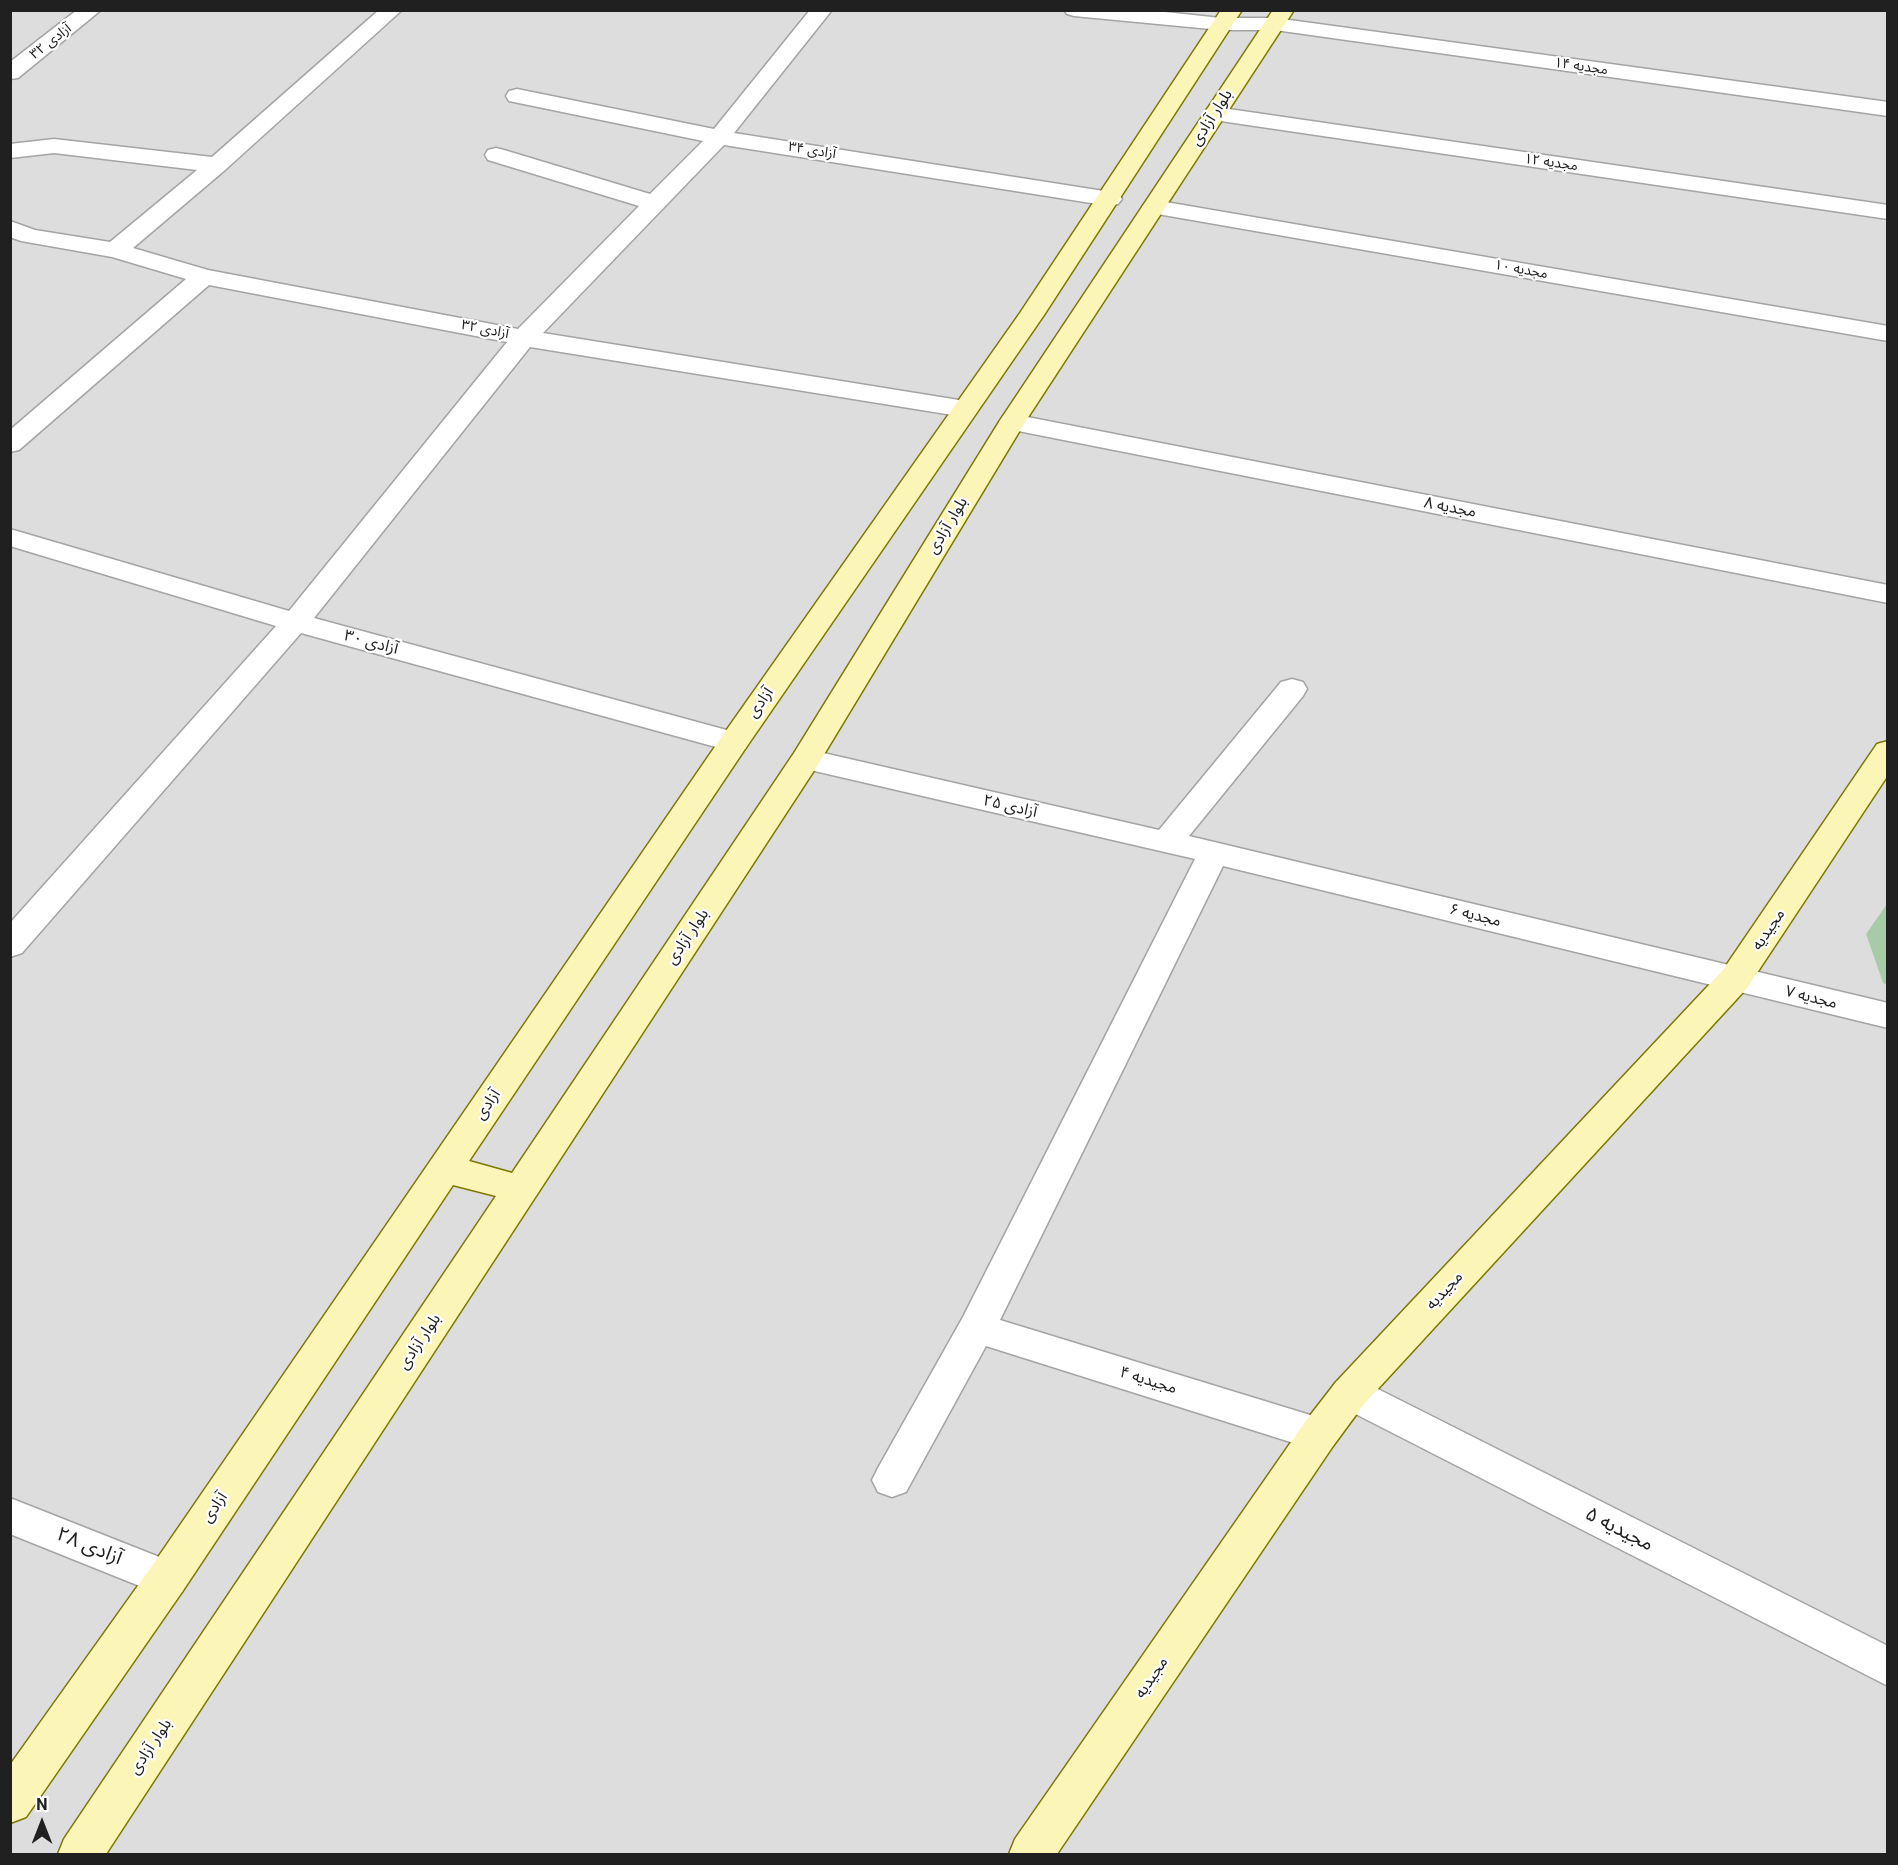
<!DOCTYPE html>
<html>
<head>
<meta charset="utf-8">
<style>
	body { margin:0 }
	#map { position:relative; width:1898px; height:1865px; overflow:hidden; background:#f1ebe6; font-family:Roboto,sans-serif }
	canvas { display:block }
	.frame { position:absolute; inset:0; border:12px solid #202020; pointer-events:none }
	.north { position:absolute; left:12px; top:1793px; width:60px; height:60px; -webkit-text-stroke:4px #fff; paint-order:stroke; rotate:0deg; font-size:16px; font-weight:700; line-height:24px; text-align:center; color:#202020 }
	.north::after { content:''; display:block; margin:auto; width:21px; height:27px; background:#202020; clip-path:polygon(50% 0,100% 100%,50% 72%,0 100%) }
</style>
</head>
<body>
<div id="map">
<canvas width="1898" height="1865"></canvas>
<div class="frame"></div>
<div class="north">N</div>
</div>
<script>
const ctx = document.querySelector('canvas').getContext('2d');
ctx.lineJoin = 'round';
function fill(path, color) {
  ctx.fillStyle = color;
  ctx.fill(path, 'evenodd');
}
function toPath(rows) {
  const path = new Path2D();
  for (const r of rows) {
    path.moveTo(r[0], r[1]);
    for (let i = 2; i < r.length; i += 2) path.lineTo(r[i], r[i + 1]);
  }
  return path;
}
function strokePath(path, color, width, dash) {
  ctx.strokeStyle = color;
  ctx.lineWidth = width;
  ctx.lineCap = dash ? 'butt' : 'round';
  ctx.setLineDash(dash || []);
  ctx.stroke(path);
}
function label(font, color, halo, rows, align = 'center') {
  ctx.font = font + ' Roboto,"Noto Sans Arabic",sans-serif';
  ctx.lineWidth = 4.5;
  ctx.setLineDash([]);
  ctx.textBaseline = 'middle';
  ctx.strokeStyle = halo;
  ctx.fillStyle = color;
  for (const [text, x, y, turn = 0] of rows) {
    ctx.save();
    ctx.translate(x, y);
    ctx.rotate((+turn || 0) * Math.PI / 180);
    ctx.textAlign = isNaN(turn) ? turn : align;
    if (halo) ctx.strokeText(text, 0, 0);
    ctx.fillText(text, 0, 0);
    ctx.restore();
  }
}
fill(toPath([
	[11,11,1887,11,1888,904,1866,934,1883,983,1888,985,1887,1854,11,1854]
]), '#dedddd');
fill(toPath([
	[1887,904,1887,985,1883,983,1866,934]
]), '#a6cba6');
const street = toPath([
	[77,10,101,10,18,78,10,79,10,62,77,10],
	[379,10,402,10,225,170,133,248,208,270,518,329,639,206,488,160,485,155,488,150,496,148,504,150,650,194,703,141,509,101,506,96,509,91,517,89,714,129,810,10,832,10,734,133,1110,192,1118,194,1122,199,1118,204,1110,206,724,145,543,333,965,401,974,403,978,409,974,415,965,417,530,347,314,618,745,735,749,742,745,749,734,752,301,633,22,953,10,957,10,923,276,626,10,546,10,529,289,611,507,342,209,285,19,450,10,452,10,430,186,279,112,257,21,241,10,237,10,221,35,230,110,242,197,170,54,153,10,158,10,144,54,139,212,157,379,10],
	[1064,10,1146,10,1221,18,1275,18,1888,102,1888,116,1275,30,1221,30,1074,16,1067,14,1064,10],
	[1215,107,1888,205,1888,219,1207,119,1204,114,1207,109,1215,107],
	[1154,200,1888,326,1888,341,1146,212,1142,207,1146,202,1154,200],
	[1012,414,1888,585,1888,603,1003,428,999,422,1003,416,1012,414],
	[1292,679,1303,682,1307,689,1303,696,1189,836,1888,1003,1888,1028,1223,866,1000,1320,1333,1422,1339,1434,1333,1446,1319,1451,986,1346,906,1492,892,1497,878,1492,872,1480,878,1468,963,1317,1195,859,806,769,795,766,791,759,795,752,806,749,1159,830,1281,682,1292,679],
	[1350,1377,1364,1382,1888,1646,1888,1686,1336,1404,1331,1393,1336,1382,1350,1377],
	[10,1498,182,1566,188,1579,182,1592,167,1597,10,1534,10,1498]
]);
const secondary = toPath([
	[1221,10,1242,10,1044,315,745,749,469,1161,512,1173,794,753,999,422,1273,10,1294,10,1025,422,817,766,106,1854,58,1854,64,1839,496,1196,453,1185,182,1592,26,1817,10,1823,10,1765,152,1566,723,735,1020,313,1221,10],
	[1888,741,1888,775,1747,988,1364,1404,1333,1446,1057,1854,1009,1854,1015,1839,1305,1422,1336,1382,1723,970,1877,744,1888,741]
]);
strokePath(street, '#a4a4a4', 3);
strokePath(secondary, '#7d7700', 3);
fill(street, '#fff');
fill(secondary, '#fcf5b8');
label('14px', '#202020', '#fff', [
	["آزادی ۳۲",51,42,-38],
	["مجدیه ۱۴",1581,67,8],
	["آزادی ۳۴",812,151,9],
	["مجدیه ۱۲",1551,163,8],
	["مجدیه ۱۰",1521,270,10],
	["آزادی ۳۲",485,330,11]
]);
label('16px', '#202020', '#fff', [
	["بلوار آزادی",1212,118,-57],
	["مجدیه ۸",1450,508,11],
	["بلوار آزادی",948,526,-59],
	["آزادی ۳۰",371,643,15],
	["آزادی",761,703,-55],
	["آزادی ۲۵",1010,807,13],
	["مجدیه ۶",1475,916,14],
	["مجیدیه",1769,930,-56],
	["بلوار آزادی",688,937,-56],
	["مجدیه ۷",1811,998,14],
	["آزادی",488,1105,-56],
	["مجیدیه",1445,1291,-47],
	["بلوار آزادی",420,1342,-56],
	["مجیدیه ۴",1148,1381,17],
	["آزادی",215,1508,-56],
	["مجیدیه",1152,1678,-56],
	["بلوار آزادی",151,1747,-56]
]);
label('20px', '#202020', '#fff', [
	["مجیدیه ۵",1619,1530,27],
	["آزادی ۲۸",89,1547,22]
]);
</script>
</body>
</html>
